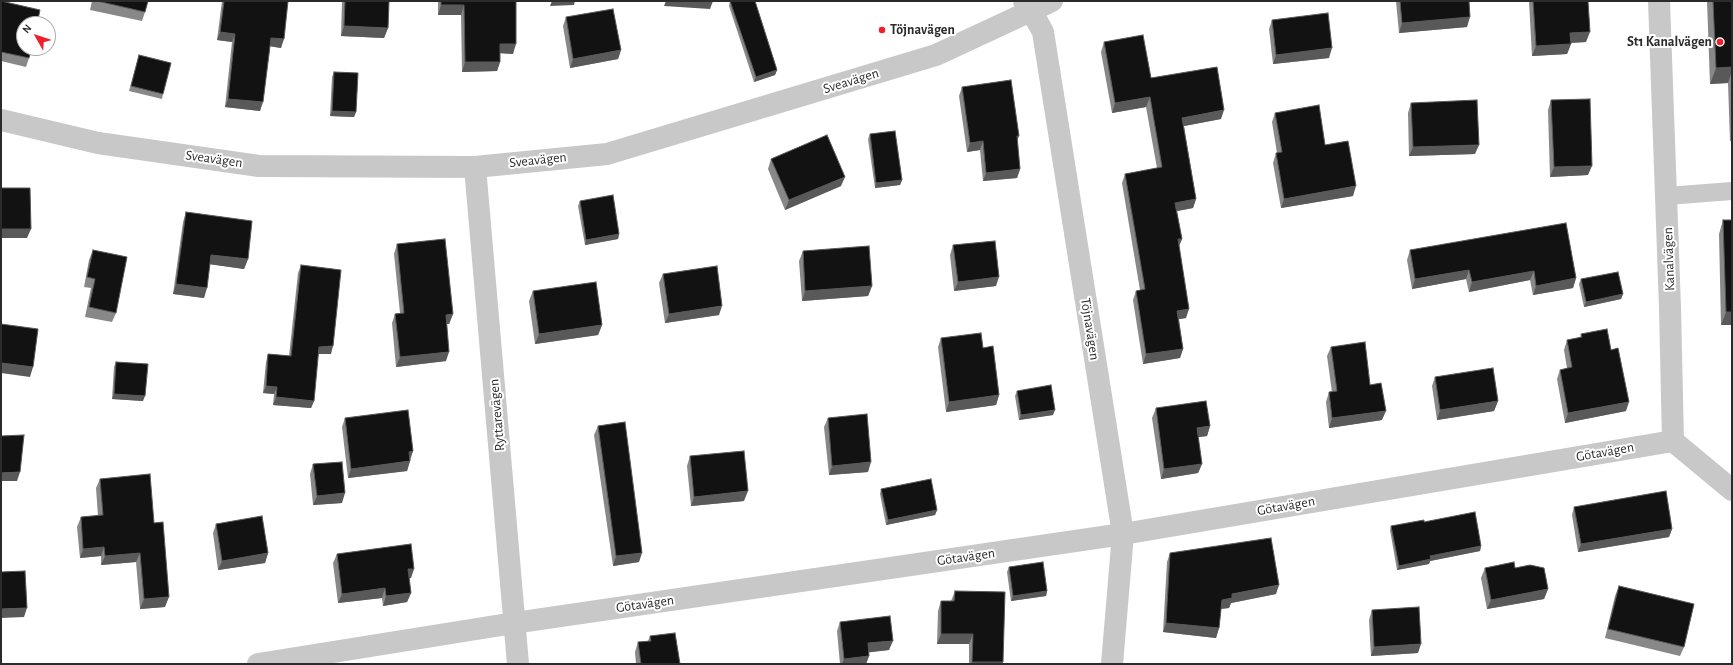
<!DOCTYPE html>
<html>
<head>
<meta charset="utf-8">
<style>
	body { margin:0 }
	#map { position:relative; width:1733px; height:665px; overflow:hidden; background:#fff; font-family:"Alegreya Sans",sans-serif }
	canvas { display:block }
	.frame { position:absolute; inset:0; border:2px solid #2b2b2b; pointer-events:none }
	.north { position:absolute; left:16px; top:16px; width:40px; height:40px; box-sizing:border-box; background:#fff; border:1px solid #aaa; border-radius:50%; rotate:309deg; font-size:11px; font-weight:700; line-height:16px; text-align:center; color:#2b2b2b }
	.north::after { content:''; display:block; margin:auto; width:14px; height:18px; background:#f11f2c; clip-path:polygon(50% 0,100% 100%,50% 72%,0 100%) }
</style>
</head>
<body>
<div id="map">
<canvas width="1733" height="665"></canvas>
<div class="frame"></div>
<div class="north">N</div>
</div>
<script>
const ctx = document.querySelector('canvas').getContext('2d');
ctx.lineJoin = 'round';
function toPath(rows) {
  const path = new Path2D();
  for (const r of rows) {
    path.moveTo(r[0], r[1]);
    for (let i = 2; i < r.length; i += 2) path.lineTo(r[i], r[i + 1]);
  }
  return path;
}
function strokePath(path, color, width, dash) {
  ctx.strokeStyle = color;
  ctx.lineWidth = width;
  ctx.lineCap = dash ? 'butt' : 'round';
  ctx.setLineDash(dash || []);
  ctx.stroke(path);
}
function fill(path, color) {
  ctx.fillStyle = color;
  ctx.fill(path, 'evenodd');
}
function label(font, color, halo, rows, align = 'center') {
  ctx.font = font + ' "Alegreya Sans",sans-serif';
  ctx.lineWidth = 4;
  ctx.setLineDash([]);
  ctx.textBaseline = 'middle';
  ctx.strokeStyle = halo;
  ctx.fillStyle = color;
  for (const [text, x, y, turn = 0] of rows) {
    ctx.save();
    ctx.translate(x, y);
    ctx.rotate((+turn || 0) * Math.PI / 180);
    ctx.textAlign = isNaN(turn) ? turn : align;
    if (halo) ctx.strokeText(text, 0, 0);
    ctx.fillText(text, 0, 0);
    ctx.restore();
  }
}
strokePath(toPath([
	[1667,196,1732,191]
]), '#c8c8c8', 18);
strokePath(toPath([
	[1024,1,1031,10,1043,32,1123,534,1112,664],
	[1659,1,1670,308,1673,441,1732,490],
	[1,120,98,143,259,166,475,167,607,154,936,55,1052,1],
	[475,167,518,664],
	[258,664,514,623,1123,534,1673,441]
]), '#c8c8c8', 22);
fill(toPath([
	[1,1,29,58,26,67,1,61],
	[92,1,148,1,145,12,142,21,90,10],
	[222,1,288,1,281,48,270,46,260,111,225,107,232,42,217,40],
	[342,1,389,1,388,28,384,38,341,36],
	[438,1,516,1,513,54,500,53,500,62,497,71,462,72,461,15,438,15],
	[730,1,777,70,775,75,754,82,729,6],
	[1396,1,1469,1,1467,27,1399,33],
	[1529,1,1588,1,1586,42,1571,43,1571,44,1567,54,1532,56],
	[1707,1,1732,1,1732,141,1730,141,1728,83,1710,84],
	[566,17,621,50,618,59,570,68,563,26],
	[1272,20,1329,58,1273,64,1269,29],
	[1104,42,1151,78,1221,119,1184,126,1196,199,1193,208,1177,211,1182,239,1179,246,1186,318,1179,319,1183,349,1180,358,1143,364,1133,300,1136,291,1140,290,1122,183,1125,174,1157,168,1146,107,1112,113,1101,52],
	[139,55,163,94,162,99,129,91],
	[334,72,356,112,354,117,330,116,332,77],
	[962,87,1017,141,1020,169,1017,178,983,181,980,150,967,152,959,96],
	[1551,100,1588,175,1550,177,1548,110],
	[1411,103,1475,154,1409,156,1408,113],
	[1275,113,1325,145,1353,196,1281,208,1273,163,1276,153,1277,153,1272,122],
	[870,134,902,180,900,185,875,188,868,139],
	[771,159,841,186,785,210,768,169],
	[580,201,619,234,618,239,585,245,578,206],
	[186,212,248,259,244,269,210,264,204,298,173,294,183,222],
	[1723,220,1732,220,1732,325,1721,325,1719,234],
	[397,244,453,314,449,324,447,324,446,361,396,367,392,323,395,314,400,313,394,254],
	[953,245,996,286,954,291,950,255],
	[93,250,116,313,112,322,85,317,91,288,84,287,89,260],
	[1410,250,1576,278,1573,288,1533,295,1530,280,1469,292,1466,279,1412,289,1407,260],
	[803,251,872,286,868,296,802,301,799,261],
	[301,265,331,354,318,354,314,401,311,408,273,405,274,394,263,393,266,362,268,354,289,356,298,273],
	[663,274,719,315,665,323,659,283],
	[1581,279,1623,294,1621,299,1584,307,1579,284],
	[533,291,602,325,598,335,535,344,529,301],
	[1581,334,1611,350,1626,411,1565,423,1557,379,1560,370,1567,368,1564,350,1567,340,1580,338],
	[941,338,983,348,999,395,996,405,946,412,938,347],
	[1331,347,1370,385,1382,420,1329,428,1326,402,1329,392,1332,392,1327,356],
	[116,362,143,401,112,399,114,367],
	[1435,377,1498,401,1494,411,1437,420,1432,386],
	[1017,391,1053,415,1019,420,1015,396],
	[1156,408,1210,426,1207,436,1198,437,1202,464,1198,473,1161,479,1152,418],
	[345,418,413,451,407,471,348,478,342,427],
	[828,418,868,472,829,475,824,427],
	[598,426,639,562,613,566,594,435],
	[690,456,744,501,691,506,687,466],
	[313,464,342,503,313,505,310,474],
	[100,479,154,523,165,607,140,609,136,562,101,565,101,556,80,558,77,527,81,517,98,516,96,488],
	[881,489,937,510,935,515,886,525,880,494],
	[1574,507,1672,529,1669,537,1578,552,1572,515],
	[1424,522,1481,546,1480,551,1430,561,1429,564,1397,570,1390,530,1391,526],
	[216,524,268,553,265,563,218,570,213,533],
	[1170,553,1276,594,1231,603,1229,608,1221,609,1219,628,1216,638,1163,632,1167,562],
	[337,554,411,578,409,578,411,593,407,602,383,606,382,598,338,603,333,563],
	[1009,567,1047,591,1046,596,1011,601,1007,572],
	[1485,568,1515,568,1548,589,1544,599,1487,609,1481,578],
	[1619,586,1684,647,1680,656,1605,638,1615,596],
	[955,591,1003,662,1002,664,969,664,969,644,937,644,938,611,941,601,951,601],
	[1372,610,1418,653,1371,656,1369,620],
	[840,622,889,650,869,652,869,656,866,664,840,664,837,631],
	[650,636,680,664,636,664,635,652,638,642,648,641]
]), '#888');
fill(toPath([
	[552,1,575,1,574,5,550,6],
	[666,1,713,1,710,9,664,6],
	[441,5,464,5,461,15,438,15],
	[1470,17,1467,27,1399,33,1402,23],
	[344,26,388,28,384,38,341,36],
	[220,32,235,34,232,42,217,40],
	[1590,32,1586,42,1566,43,1570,33],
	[271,38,284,39,281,48,268,46],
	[500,44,516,44,513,54,497,53],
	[1571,44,1567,54,1532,56,1536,46],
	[1332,48,1329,58,1273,64,1276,55],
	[621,50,618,59,570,68,573,59],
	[465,62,500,62,497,71,462,72],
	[1732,67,1732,71,1728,83,1710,84,1716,68],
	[777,70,775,75,754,82,756,77],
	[1150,97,1146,107,1112,113,1115,103],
	[228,99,263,102,260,111,225,107],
	[1224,110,1221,119,1179,127,1182,118],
	[332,111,356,112,354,117,330,116],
	[1017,136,1019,136,1016,144],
	[983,141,980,150,967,152,970,143],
	[1479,145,1475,154,1409,156,1413,147],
	[1592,166,1588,175,1550,177,1554,167],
	[1020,169,1017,178,983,181,986,173],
	[845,177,841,186,785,210,789,200],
	[902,180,900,185,875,188,876,183],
	[1356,186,1353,196,1281,208,1284,199],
	[1196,199,1193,208,1172,212,1175,203],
	[1,229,31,229,27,238,1,238],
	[619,234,618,239,585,245,586,240],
	[1178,239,1182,239,1178,248],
	[211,255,248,259,244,269,208,264],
	[1469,270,1466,279,1412,289,1415,279],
	[1534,271,1530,280,1469,292,1472,282],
	[999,277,996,286,954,291,958,282],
	[1576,278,1573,288,1533,295,1536,286],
	[176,284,207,288,204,298,173,294],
	[872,286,868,296,802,301,805,291],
	[1623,294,1621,299,1584,307,1586,302],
	[722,306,719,315,665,323,669,314],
	[1189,309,1186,318,1174,320,1177,311],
	[1726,312,1732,312,1732,325,1721,325],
	[453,314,449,324,442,324,446,315],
	[602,325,598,335,535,344,539,334],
	[333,346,331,354,316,354,319,347],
	[1183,349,1180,358,1143,364,1146,354],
	[449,352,446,361,396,367,400,357],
	[1,363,33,367,30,377,1,373],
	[266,386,277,387,274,394,263,393],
	[114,394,145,396,143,401,112,399],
	[999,395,996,405,946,412,949,402],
	[276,397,314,401,311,408,273,405],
	[1498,401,1494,411,1437,420,1440,410],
	[1629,402,1626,411,1565,423,1568,413],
	[1055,410,1053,415,1019,420,1021,415],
	[1386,411,1382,420,1329,428,1332,418],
	[1210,426,1207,436,1193,438,1197,428],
	[413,451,409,461,409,452],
	[410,461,407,471,348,478,351,469],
	[871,462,868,472,829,475,832,466],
	[1202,464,1198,473,1161,479,1164,469],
	[20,472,17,481,1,481,1,473],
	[748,491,744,501,691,506,694,497],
	[345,493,342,503,313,505,317,496],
	[937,510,935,515,886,525,888,520],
	[1672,529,1669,537,1578,552,1581,544],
	[1481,546,1480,551,1430,561,1429,564,1397,570,1399,566,1430,556],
	[104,547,101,556,80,558,83,549],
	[140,553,136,562,101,565,105,556],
	[268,553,265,563,218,570,222,561],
	[642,553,639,562,613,566,616,556],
	[408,569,414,569,411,578,405,579],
	[1279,585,1276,594,1231,603,1229,608,1219,609,1222,600,1232,594],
	[385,588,382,598,338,603,342,594],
	[1548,589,1544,599,1487,609,1491,600],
	[1047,591,1046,596,1011,601,1013,596],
	[411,593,407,602,383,606,386,596],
	[169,597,165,607,140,609,144,599],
	[27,608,24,617,1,618,1,609],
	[1166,623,1219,628,1216,638,1163,632],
	[941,634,973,634,969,644,937,644],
	[893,641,889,650,864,653,868,643],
	[1421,644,1418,653,1371,656,1374,647],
	[869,656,866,664,842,664,844,659],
	[972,662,1003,662,1002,664,971,664]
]), '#595959');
const building = toPath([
	[1,1,40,10,37,24,24,24,24,48,32,48,29,58,1,52,1,1],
	[97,1,148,1,145,12,97,1],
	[224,1,288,1,284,39,271,38,263,102,228,99,235,34,220,32,224,1],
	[345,1,389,1,388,28,344,26,345,1],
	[441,1,516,1,516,44,500,44,500,62,465,62,464,5,441,5,441,1],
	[730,1,755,1,777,70,756,77,730,1],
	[1400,1,1469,1,1470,17,1402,23,1400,1],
	[1533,1,1588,1,1590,32,1570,33,1571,44,1536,46,1533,1],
	[1713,1,1732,1,1732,67,1716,68,1713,1],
	[613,9,621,50,573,59,566,17,613,9],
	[1328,13,1332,48,1276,55,1272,20,1328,13],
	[1143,35,1151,78,1217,67,1224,110,1182,118,1196,199,1175,203,1182,239,1178,239,1189,309,1177,311,1183,349,1146,354,1136,291,1145,289,1125,174,1162,167,1150,97,1115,103,1104,42,1143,35],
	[139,55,171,63,163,94,131,86,139,55],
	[334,72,358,73,356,112,332,111,334,72],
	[1011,80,1019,136,1017,136,1020,169,986,173,983,141,970,143,962,87,1011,80],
	[1590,99,1592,166,1554,167,1551,100,1590,99],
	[1477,100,1479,145,1413,147,1411,103,1477,100],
	[1319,105,1325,145,1348,141,1356,186,1284,199,1276,153,1282,152,1275,113,1319,105],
	[895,131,902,180,876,183,870,134,895,131],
	[827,135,845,177,789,200,771,159,827,135],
	[1,188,30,188,31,229,1,229,1,188],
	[613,195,619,234,586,240,580,201,613,195],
	[186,212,252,221,248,259,211,255,207,288,176,284,186,212],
	[1723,220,1732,220,1732,312,1726,312,1723,220],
	[1566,223,1576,278,1536,286,1534,271,1472,282,1469,270,1415,279,1410,250,1566,223],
	[445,239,453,314,446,315,449,352,400,357,395,314,404,313,397,244,445,239],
	[995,241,999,277,958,282,953,245,995,241],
	[869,246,872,286,805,291,803,251,869,246],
	[93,250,127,257,116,313,89,307,95,279,87,277,93,250],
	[301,265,341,270,333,346,319,347,314,401,276,397,277,387,266,386,268,354,291,356,301,265],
	[717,266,722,306,669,314,663,274,717,266],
	[1618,272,1623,294,1586,302,1581,279,1618,272],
	[596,282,602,325,539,334,533,291,596,282],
	[1,324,38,329,33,367,1,363,1,324],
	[1607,329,1611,350,1618,348,1629,402,1568,413,1560,370,1572,367,1567,340,1582,337,1581,334,1607,329],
	[981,333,983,348,993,346,999,395,949,402,941,338,981,333],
	[1365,342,1370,385,1381,383,1386,411,1332,418,1329,392,1337,391,1331,347,1365,342],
	[116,362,148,364,145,396,114,394,116,362],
	[1493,368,1498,401,1440,410,1435,377,1493,368],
	[1051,385,1055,410,1021,415,1017,391,1051,385],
	[1206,401,1210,426,1197,428,1202,464,1164,469,1156,408,1206,401],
	[408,410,413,451,409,452,410,461,351,469,345,418,408,410],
	[867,414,871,462,832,466,828,418,867,414],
	[625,422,642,553,616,556,598,426,625,422],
	[24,435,20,472,1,473,1,436,24,435],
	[744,451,748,491,694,497,690,456,744,451],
	[342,462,345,493,317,496,313,464,342,462],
	[150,474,154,523,163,522,169,597,144,599,140,553,105,556,104,547,83,549,81,517,103,515,100,479,150,474],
	[931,479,937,510,888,520,881,489,931,479],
	[1666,491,1672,529,1581,544,1574,507,1666,491],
	[1475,512,1481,546,1430,556,1431,559,1399,566,1391,526,1424,520,1424,522,1475,512],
	[262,516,268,553,222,561,216,524,262,516],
	[1271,538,1279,585,1232,594,1232,598,1222,600,1219,628,1166,623,1170,553,1271,538],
	[411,544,414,569,408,569,411,593,386,596,385,588,342,594,337,554,411,544],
	[1043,562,1047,591,1013,596,1009,567,1043,562],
	[1514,562,1515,568,1530,565,1544,568,1548,589,1491,600,1485,568,1514,562],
	[25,571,27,608,1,609,1,572,25,571],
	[1619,586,1694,604,1684,647,1608,629,1619,586],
	[955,591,1005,592,1003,662,972,662,973,634,941,634,941,601,954,601,955,591],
	[1419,607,1421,644,1374,647,1372,610,1419,607],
	[890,616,893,641,868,643,869,656,844,659,840,622,890,616],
	[675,633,680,664,641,664,638,642,651,641,650,636,675,633]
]);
fill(building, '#121212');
strokePath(building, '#595959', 1);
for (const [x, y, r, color] of [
	[882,30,4,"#f11f2c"],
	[1720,42,4,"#f11f2c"]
]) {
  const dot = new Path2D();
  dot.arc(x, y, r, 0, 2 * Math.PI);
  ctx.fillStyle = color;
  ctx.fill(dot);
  strokePath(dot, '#fff', 1.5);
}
label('bold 14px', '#2b2b2b', '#fff', [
	["Töjnavägen",890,30],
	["St1 Kanalvägen",1712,42,"right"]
], 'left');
label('14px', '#2b2b2b', '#fff', [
	["Sveavägen",851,81,-17],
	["Sveavägen",214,159,8],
	["Sveavägen",538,160,-6],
	["Kanalvägen",1669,259,-92],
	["Töjnavägen",1090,329,81],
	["Ryttarevägen",497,415,-95],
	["Götavägen",1605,452,-10],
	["Götavägen",1286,506,-10],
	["Götavägen",966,557,-8],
	["Götavägen",645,604,-8]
]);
</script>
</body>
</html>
